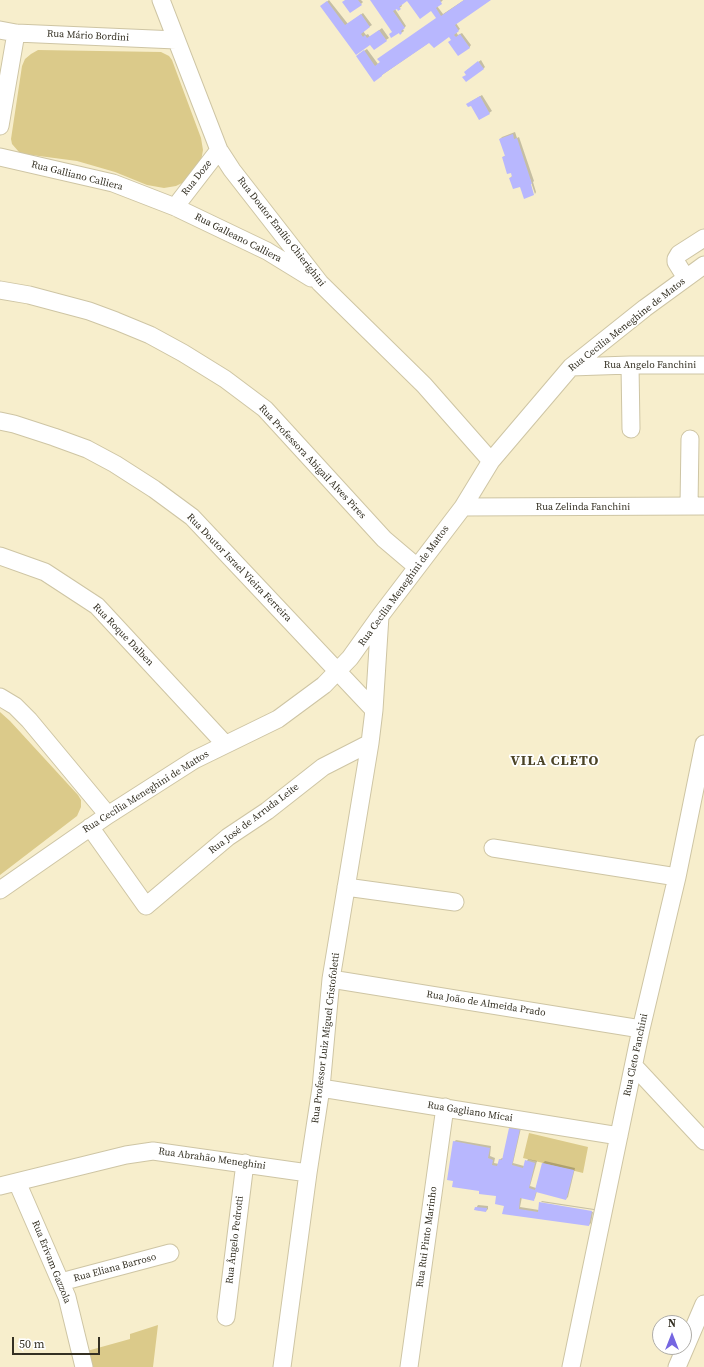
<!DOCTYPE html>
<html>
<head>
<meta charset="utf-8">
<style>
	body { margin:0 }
	#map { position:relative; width:704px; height:1367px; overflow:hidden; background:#f7eecc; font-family:"Source Serif 4",serif }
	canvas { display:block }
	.north { position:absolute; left:652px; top:1315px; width:40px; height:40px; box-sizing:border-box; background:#fff; border:1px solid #aeaca7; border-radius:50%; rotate:0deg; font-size:11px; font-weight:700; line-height:16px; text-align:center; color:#343023 }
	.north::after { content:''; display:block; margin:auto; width:14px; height:18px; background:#7566e1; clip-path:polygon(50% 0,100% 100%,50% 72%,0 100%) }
	.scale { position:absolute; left:12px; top:1337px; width:88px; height:18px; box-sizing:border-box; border:2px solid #343023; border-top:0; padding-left:5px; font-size:12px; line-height:14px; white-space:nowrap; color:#343023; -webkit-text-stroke:3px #fff; paint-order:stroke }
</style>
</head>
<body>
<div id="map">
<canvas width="704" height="1367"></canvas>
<div class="north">N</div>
<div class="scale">50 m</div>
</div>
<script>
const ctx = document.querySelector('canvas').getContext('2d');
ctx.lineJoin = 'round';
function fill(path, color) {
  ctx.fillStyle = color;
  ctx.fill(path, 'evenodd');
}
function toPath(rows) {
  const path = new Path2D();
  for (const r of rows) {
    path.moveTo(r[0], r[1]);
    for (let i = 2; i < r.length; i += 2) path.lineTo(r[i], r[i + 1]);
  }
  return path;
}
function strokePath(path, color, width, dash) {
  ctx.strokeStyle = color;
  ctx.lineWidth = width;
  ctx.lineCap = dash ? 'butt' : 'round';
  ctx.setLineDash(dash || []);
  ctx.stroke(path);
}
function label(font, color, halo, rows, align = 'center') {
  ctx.font = font + ' "Source Serif 4",serif';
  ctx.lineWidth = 3.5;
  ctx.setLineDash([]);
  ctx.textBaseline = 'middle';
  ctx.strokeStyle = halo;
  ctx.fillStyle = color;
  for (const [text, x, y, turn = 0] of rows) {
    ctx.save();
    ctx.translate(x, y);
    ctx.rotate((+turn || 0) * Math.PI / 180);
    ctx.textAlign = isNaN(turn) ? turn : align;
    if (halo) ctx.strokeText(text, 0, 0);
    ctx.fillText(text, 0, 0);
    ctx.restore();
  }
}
fill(toPath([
	[38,50,161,52,169,56,172,60,201,138,203,150,201,161,186,181,176,186,164,188,147,185,115,172,77,161,24,154,19,152,12,144,11,139,22,66,25,59,31,54],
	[0,712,10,721,78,795,81,800,81,807,77,816,0,875],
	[529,1133,588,1147,583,1173,523,1158],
	[158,1325,153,1367,90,1367,87,1351,130,1339,130,1334]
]), '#dbca8a');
fill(toPath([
	[329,0,348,24,363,13,372,25,363,31,366,35,368,34,370,37,382,28,389,38,374,48,371,43,356,53,324,4],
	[345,0,361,0,363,2,361,4],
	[371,0,407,0,401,4,402,6,398,9,397,7,395,9,406,26,403,29,404,31,400,34,399,32,393,31],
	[408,0,443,0,437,6,443,14,464,0,490,0,456,23,460,29,456,32,458,35,462,33,471,45,469,48,452,40,450,36,430,42,382,75,359,54,367,49,378,64,437,18,431,9],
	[481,60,485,67,483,69,467,70],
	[482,95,492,111,480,119,470,102],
	[515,132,517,138,519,137,534,181,533,182,536,192,535,194,530,179,521,185,510,178,513,175,503,157,506,155,500,139,502,137],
	[512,1126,521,1128,513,1163,524,1166,528,1159,537,1161,530,1186,536,1188,543,1163,545,1161,575,1168,568,1197,566,1199,537,1191,535,1198,533,1200,522,1197,520,1207,539,1210,541,1204,593,1212,591,1223,589,1225,504,1213,505,1205,454,1142,456,1140,491,1146,490,1156,495,1158,494,1163,499,1164,499,1160,502,1158,504,1158,510,1128],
	[542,1201,594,1209,594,1210,541,1202],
	[478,1205,488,1206,488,1209,486,1211,475,1210]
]), '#0003');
fill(toPath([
	[345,0,358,0,362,5,350,13,342,2],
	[370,0,440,0,442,4,436,8,441,16,464,0,491,0,455,25,459,31,454,35,456,37,460,34,470,48,458,56,448,42,451,40,449,37,434,48,429,43,382,75,382,76,374,82,356,56,364,50,375,66,380,62,377,59,436,18,431,11,420,19,407,1,399,7,401,9,398,11,397,9,393,11,405,28,401,31,402,33,400,35,399,33,391,38,389,34,392,32],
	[327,1,345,25,361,14,370,27,361,34,363,37,365,35,367,38,379,30,387,41,374,50,370,45,356,55,320,6],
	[478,61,484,69,466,82,462,77,466,75,464,72],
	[480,96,490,114,479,120,471,106,468,107,466,104],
	[513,134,514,139,517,138,532,184,531,184,534,195,524,199,520,187,513,189,509,178,512,177,511,173,507,174,502,157,505,156,499,139],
	[509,1128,520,1129,512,1165,523,1168,525,1160,535,1163,529,1188,535,1190,542,1163,574,1170,566,1200,536,1192,534,1201,520,1198,519,1209,538,1212,539,1202,592,1211,589,1226,502,1214,504,1206,495,1204,496,1196,479,1194,479,1191,452,1187,453,1181,447,1180,453,1141,490,1148,488,1158,493,1160,492,1165,497,1166,499,1159,502,1160],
	[475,1207,487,1208,486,1212,474,1210]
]), '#b8b7fe');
const minor = toPath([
	[161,0,219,150,232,170,320,283,424,385,491,461],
	[0,30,16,33,176,40],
	[0,126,16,33],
	[0,157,113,183,175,207,267,251,311,278],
	[175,207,219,150],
	[686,278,676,262,676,259,679,254,704,238],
	[0,290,29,295,89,311,116,321,150,335,183,353,225,379,265,409,384,539,417,567],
	[630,365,631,429],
	[571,367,630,365,704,365],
	[0,421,14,424,54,437,87,449,115,464,154,489,192,517,374,710],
	[689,506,690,439],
	[463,507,704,506],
	[0,556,45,572,97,606,225,744],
	[0,697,15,706,29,720,108,815],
	[90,827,146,906,228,837,267,811,323,767,370,743],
	[493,848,677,877],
	[346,887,455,902],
	[0,890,108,815,194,760,278,719,324,685,350,658,380,616,463,507,491,461,571,367,645,308,704,265],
	[331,979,641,1029],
	[634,1066,704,1141],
	[321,1088,619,1136],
	[17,1182,67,1297,84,1367],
	[0,1186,126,1155,153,1151,308,1173],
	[61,1282,170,1253],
	[226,1317,245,1163],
	[282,1367,308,1173,321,1088,331,979,370,743,374,710,380,616],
	[409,1367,445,1107],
	[571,1367,641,1029,677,877,704,744],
	[677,1367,704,1304]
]);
strokePath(minor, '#cec5a4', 19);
strokePath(minor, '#fff', 17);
label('10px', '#343023', '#fff', [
	["Rua Mário Bordini",88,36,3],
	["Rua Galliano Calliera",77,176,14],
	["Rua Doze",197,178,-52],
	["Rua Doutor Emílio Chierighini",281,232,52],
	["Rua Galleano Calliera",238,238,27],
	["Rua Cecilia Meneghine de Matos",627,325,-38],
	["Rua Angelo Fanchini",650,365],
	["Rua Professora Abigail Alves Pires",312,462,47],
	["Rua Zelinda Fanchini",583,507],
	["Rua Doutor Israel Vieira Ferreira",239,568,46],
	["Rua Cecília Meneghini de Mattos",404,586,-54],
	["Rua Roque Dalben",123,635,46],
	["Rua Cecília Meneghini de Mattos",146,792,-32],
	["Rua José de Arruda Leite",254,819,-37],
	["Rua João de Almeida Prado",486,1004,9],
	["Rua Professor Luiz Miguel Cristofoletti",326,1038,-83],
	["Rua Cleto Fanchini",636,1055,-78],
	["Rua Gagliano Micai",470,1112,9],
	["Rua Abrahão Meneghini",212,1159,8],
	["Rua Rui Pinto Marinho",427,1237,-82],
	["Rua Ângelo Pedrotti",235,1240,-83],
	["Rua Erivam Gazzola",51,1262,68],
	["Rua Eliana Barroso",115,1268,-15]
]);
ctx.letterSpacing = '1px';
label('bold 14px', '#4b4326', '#fff', [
	["VILA CLETO",555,761]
]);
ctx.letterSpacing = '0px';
</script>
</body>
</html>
